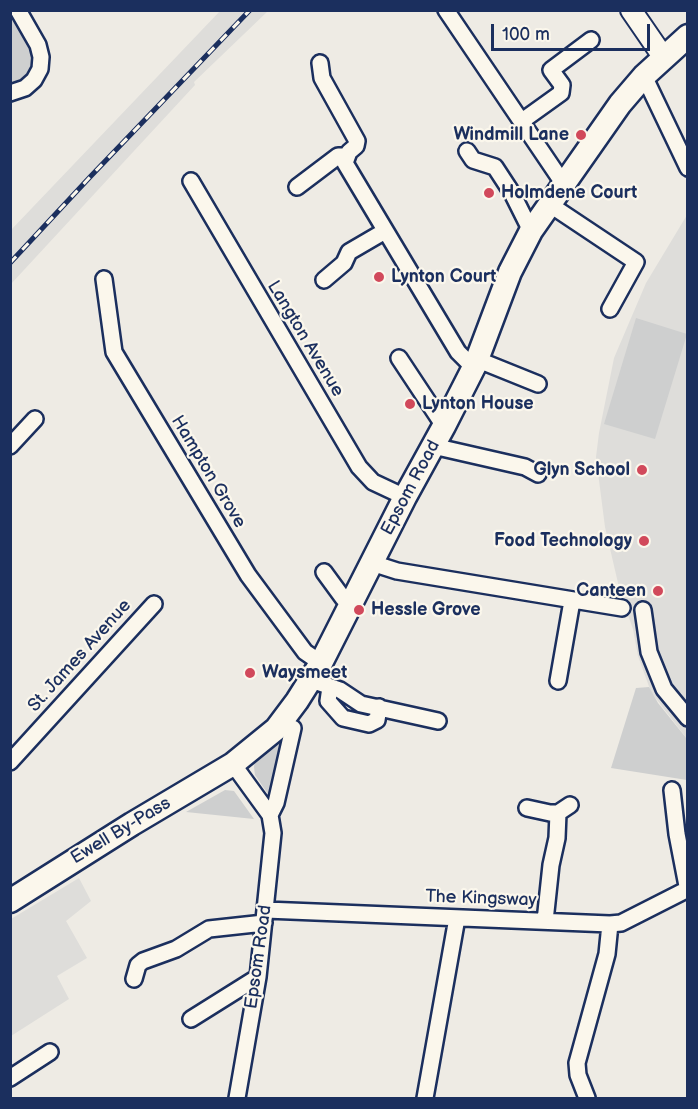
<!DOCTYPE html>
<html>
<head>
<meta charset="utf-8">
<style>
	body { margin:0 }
	#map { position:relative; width:698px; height:1109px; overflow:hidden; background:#eeebe4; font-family:"Balsamiq Sans",sans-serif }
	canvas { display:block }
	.frame { position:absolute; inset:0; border:12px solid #1b2f5e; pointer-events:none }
	.scale { position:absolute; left:491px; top:24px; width:159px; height:27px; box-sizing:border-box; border:3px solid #1b2f5e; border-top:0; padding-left:8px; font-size:18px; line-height:21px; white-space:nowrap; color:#1b2f5e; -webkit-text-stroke:4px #fbf7ec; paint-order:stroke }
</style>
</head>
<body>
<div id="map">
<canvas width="698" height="1109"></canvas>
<div class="frame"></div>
<div class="scale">100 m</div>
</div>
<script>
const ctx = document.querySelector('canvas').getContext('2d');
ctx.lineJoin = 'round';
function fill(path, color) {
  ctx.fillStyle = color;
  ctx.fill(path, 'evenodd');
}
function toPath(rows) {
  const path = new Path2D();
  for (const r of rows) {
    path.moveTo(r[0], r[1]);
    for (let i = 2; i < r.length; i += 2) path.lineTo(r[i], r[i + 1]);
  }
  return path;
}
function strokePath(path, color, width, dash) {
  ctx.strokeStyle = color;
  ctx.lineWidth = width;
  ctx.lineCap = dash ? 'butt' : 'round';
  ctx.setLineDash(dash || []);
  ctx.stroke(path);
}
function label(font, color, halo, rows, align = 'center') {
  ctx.font = font + ' "Balsamiq Sans",sans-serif';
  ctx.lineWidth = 4.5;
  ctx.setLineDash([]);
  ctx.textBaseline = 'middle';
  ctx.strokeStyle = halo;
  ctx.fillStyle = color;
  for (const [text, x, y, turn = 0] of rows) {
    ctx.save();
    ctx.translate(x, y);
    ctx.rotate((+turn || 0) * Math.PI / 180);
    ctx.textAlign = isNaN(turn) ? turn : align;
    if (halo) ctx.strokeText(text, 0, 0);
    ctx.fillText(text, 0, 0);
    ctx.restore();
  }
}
fill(toPath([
	[220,11,268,11,194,82,195,85,11,284,11,230],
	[687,215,687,739,651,692,638,656,633,629,621,596,605,527,596,457,599,433,614,358,646,283],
	[79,878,91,901,66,921,87,958,57,976,69,999,11,1036,11,919]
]), '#deddda');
fill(toPath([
	[10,11,13,11,33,45,35,68,21,84,10,86],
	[636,318,687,334,655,439,604,424],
	[649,687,658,703,687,739,687,780,611,768,636,688],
	[275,742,283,742,274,778,273,794,270,797,255,775,254,767,255,759],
	[225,790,234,791,254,819,186,812]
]), '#cecfcf');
const minor = toPath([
	[446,10,563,183],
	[320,63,322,78,357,141,356,146,349,152,345,163,458,352,467,361,475,365],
	[644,76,688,168],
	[10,93,25,88,34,80,40,69,41,57,38,45,18,10],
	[522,121,561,93,562,85,551,70,591,40],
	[467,151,473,160,495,167,512,193,531,231],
	[191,181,359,467,373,482,405,497],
	[297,187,338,156,347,156],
	[549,204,636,262,610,309],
	[104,279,114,352,248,575,305,652,321,663],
	[324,280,344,263,349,252,385,231],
	[399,358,444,426],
	[476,359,538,384],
	[10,446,35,419],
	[433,446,525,467,538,474],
	[372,563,397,571,622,608],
	[324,572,343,598,352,603],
	[643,610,649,652,664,689,688,718],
	[311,680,340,690,361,704,438,721],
	[558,681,572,601],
	[333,688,329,694,328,701,343,718,369,724,377,720,379,707],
	[10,762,154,604],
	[233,764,270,815,273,833,258,977,237,1098],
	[672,790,677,834,688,891],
	[527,808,550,813,558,813,570,805],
	[270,815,276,803,293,728],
	[266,910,610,924,621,923,688,889],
	[545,921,551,865,557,838,558,813],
	[134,979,138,965,143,961,176,949,209,929,264,923],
	[191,1019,258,977],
	[10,1078,50,1052],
	[425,1098,457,918],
	[587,1098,578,1075,577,1063,607,954,610,924]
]);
const major = toPath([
	[631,10,664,58]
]);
const highway = toPath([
	[10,901,132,824,233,764,276,729,297,701,321,663,405,497,444,426,475,365,510,272,531,231,620,104,644,76,688,36]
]);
strokePath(minor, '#1b2f5e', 20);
strokePath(major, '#1b2f5e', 24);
strokePath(highway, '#1b2f5e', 27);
strokePath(minor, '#fbf7ec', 15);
strokePath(major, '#fbf7ec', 20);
strokePath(highway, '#fbf7ec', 22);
const rail = toPath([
	[10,263,90,177,250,10]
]);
strokePath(rail, '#1b2f5e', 5);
strokePath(rail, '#fbf7ec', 3, [9]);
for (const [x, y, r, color] of [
	[581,135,6,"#d1495b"],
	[489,193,6,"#d1495b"],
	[379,277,6,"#d1495b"],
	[410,404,6,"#d1495b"],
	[642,470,6,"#d1495b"],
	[644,541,6,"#d1495b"],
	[658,591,6,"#d1495b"],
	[359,610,6,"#d1495b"],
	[250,673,6,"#d1495b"]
]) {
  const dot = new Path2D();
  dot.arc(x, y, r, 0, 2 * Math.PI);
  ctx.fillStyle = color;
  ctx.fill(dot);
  strokePath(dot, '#fbf7ec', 2);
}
label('bold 18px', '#1b2f5e', '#fbf7ec', [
	["Windmill Lane",569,135,"right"],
	["Holmdene Court",501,193],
	["Lynton Court",391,277],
	["Lynton House",422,404],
	["Glyn School",630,470,"right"],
	["Food Technology",632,541,"right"],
	["Canteen",646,591,"right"],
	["Hessle Grove",371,610],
	["Waysmeet",262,673]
], 'left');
label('18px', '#1b2f5e', '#fbf7ec', [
	["Langton Avenue",305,339,59],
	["Hampton Grove",208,472,59],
	["Epsom Road",411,488,-62],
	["St. James Avenue",80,656,-48],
	["Ewell By-Pass",121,831,-31],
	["The Kingsway",481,899,2],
	["Epsom Road",259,957,-82]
]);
</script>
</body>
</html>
